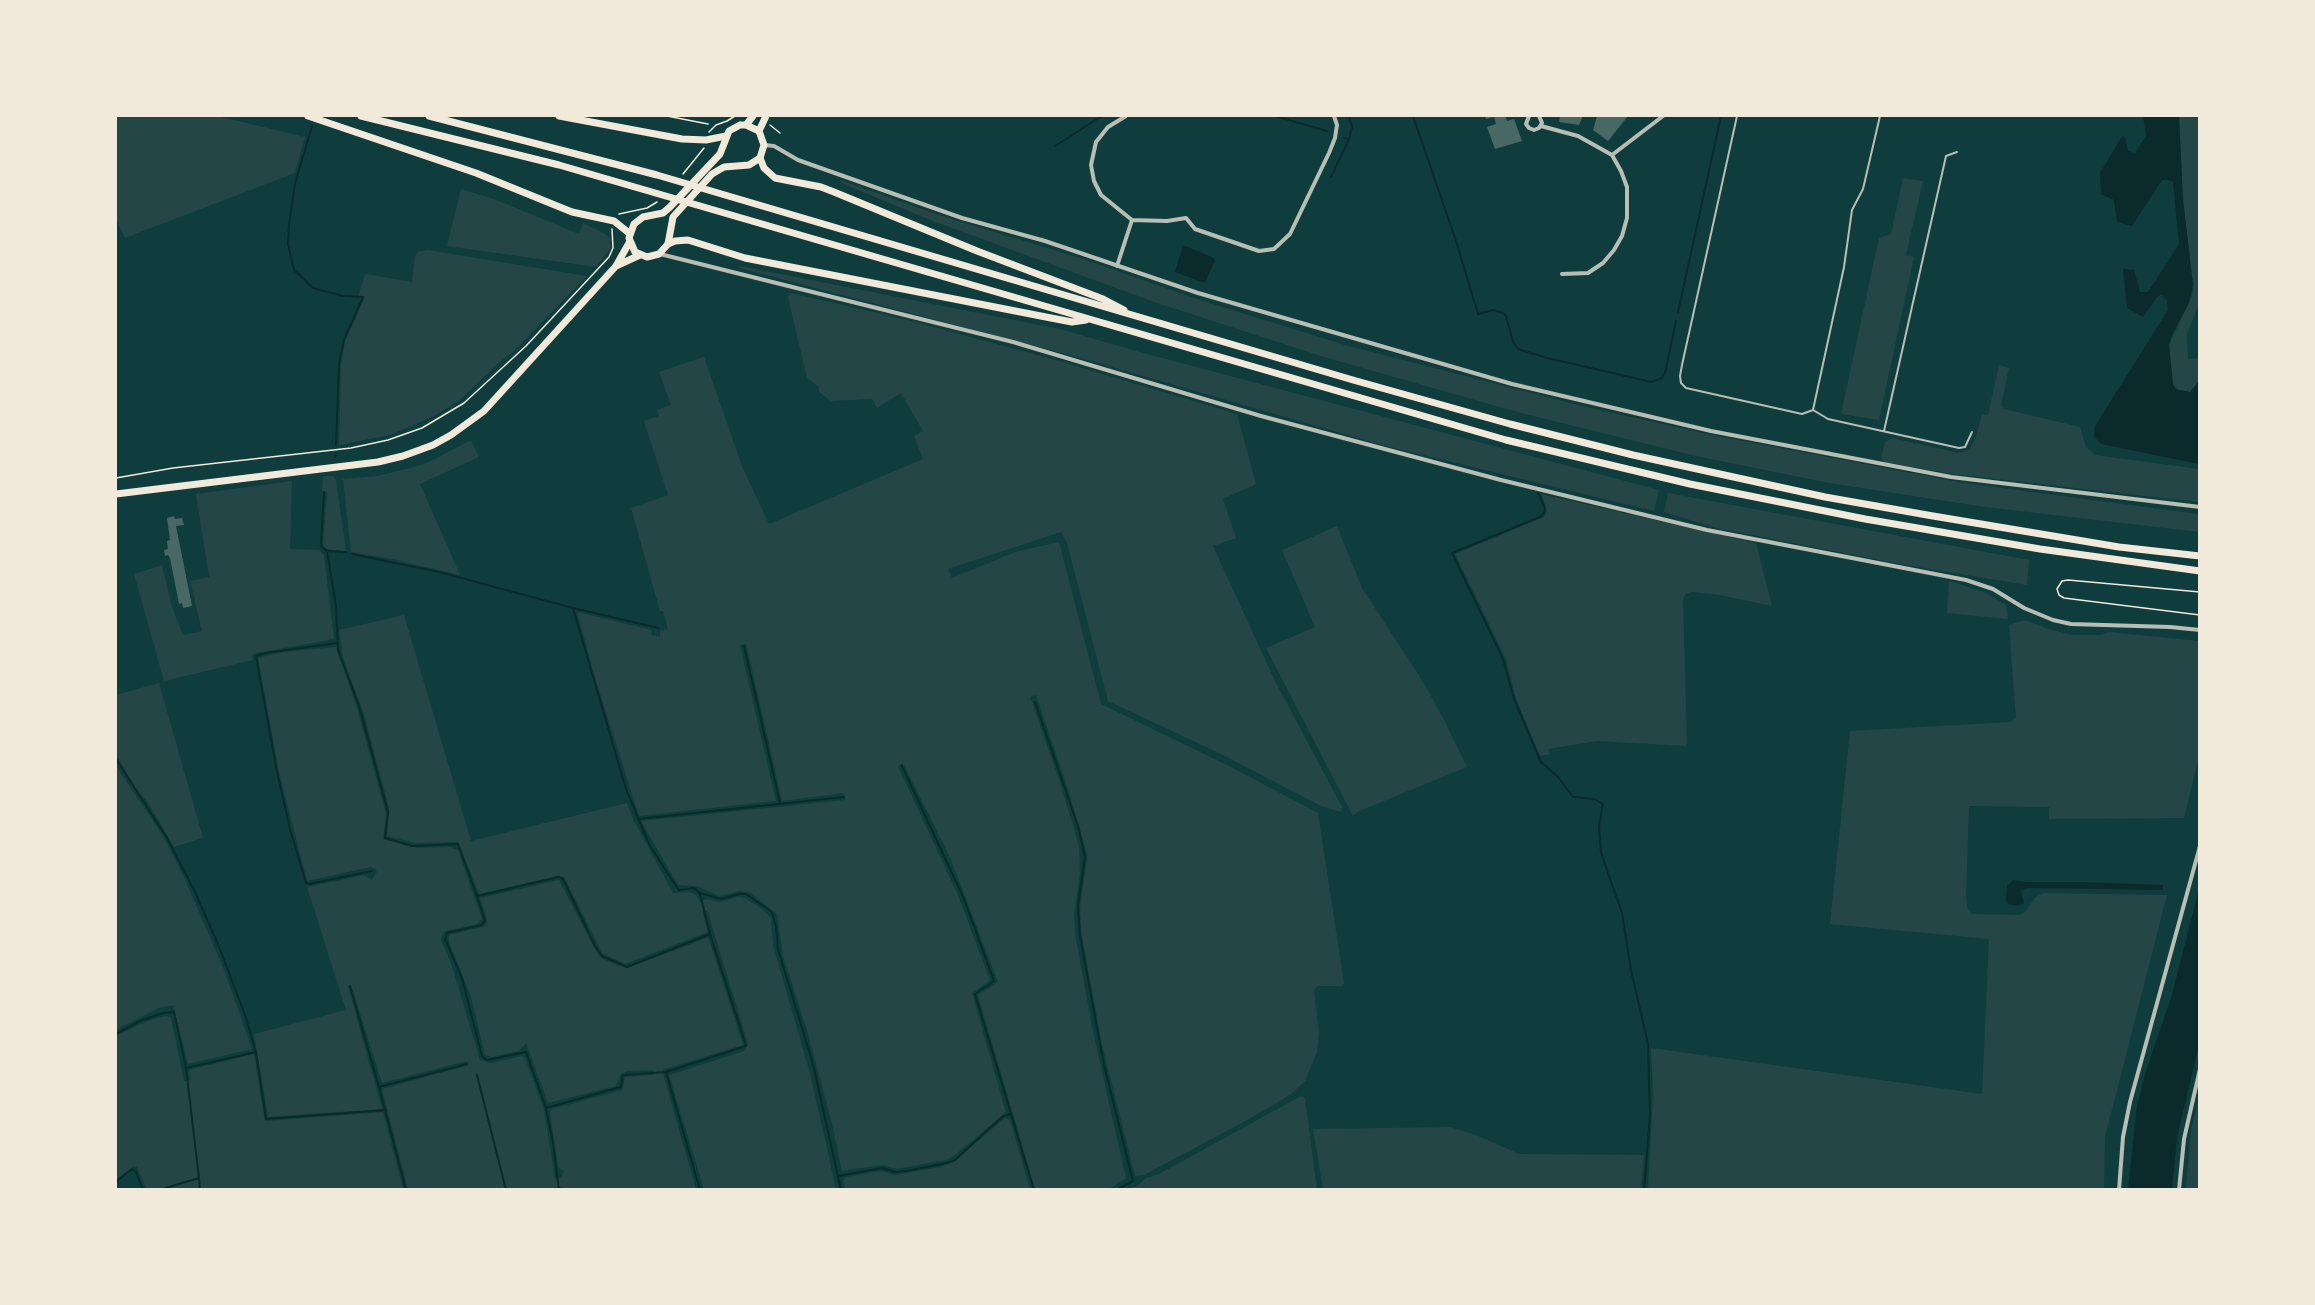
<!DOCTYPE html>
<html>
<head>
<meta charset="utf-8">
<style>
	body { margin:0 }
	#map { position:relative; width:2315px; height:1305px; overflow:hidden; background:#0f3d3e; font-family:"DejaVu Sans",sans-serif }
	canvas { display:block }
	.frame { position:absolute; inset:0; border:117px solid #f1e9da; pointer-events:none }
</style>
</head>
<body>
<div id="map">
<canvas width="2315" height="1305"></canvas>
<div class="frame"></div>
</div>
<script>
const ctx = document.querySelector('canvas').getContext('2d');
ctx.lineJoin = 'round';
function fill(path, color) {
  ctx.fillStyle = color;
  ctx.fill(path, 'evenodd');
}
function toPath(rows) {
  const path = new Path2D();
  for (const r of rows) {
    path.moveTo(r[0], r[1]);
    for (let i = 2; i < r.length; i += 2) path.lineTo(r[i], r[i + 1]);
  }
  return path;
}
function strokePath(path, color, width, dash) {
  ctx.strokeStyle = color;
  ctx.lineWidth = width;
  ctx.lineCap = dash ? 'butt' : 'round';
  ctx.setLineDash(dash || []);
  ctx.stroke(path);
}
fill(toPath([
	[116,116,217,116,305,137,295,173,125,238,116,218],
	[2179,116,2199,116,2199,304,2187,334,2188,359,2199,358,2200,381,2190,392,2178,390,2173,384,2169,345,2192,295,2193,285,2183,200],
	[1903,178,1923,181,1906,255,1914,257,1879,420,1841,414,1879,238,1891,234],
	[840,180,942,216,1077,257,1200,300,1345,345,1582,406,1712,435,1964,483,2191,513,2199,515,2199,532,1985,507,1829,483,1696,456,1521,413,1324,357,1157,303,933,221,841,183],
	[461,189,494,199,579,234,583,223,605,234,610,238,611,248,596,267,447,246],
	[427,250,587,276,516,349,494,367,460,400,434,416,390,435,339,445,341,365,345,341,365,297,358,296,365,274,412,282,415,256,418,252],
	[740,266,1060,329,1136,351,1659,490,1654,511,1386,446,1077,357,739,268],
	[791,293,908,320,1059,361,1237,414,1256,484,1223,499,1236,538,1213,546,1276,683,1342,807,1341,812,1321,806,1221,754,1108,701,1067,543,1061,532,948,569,952,578,1015,552,1059,542,1101,704,1229,766,1318,813,1344,983,1342,986,1318,986,1314,991,1319,1033,1317,1052,1305,1081,1290,1095,1249,1119,1144,1175,1135,1176,1102,1045,1081,931,1080,907,1087,859,1086,851,1067,786,1036,695,1030,697,1061,785,1079,846,1080,875,1074,914,1075,933,1092,1027,1126,1178,1109,1189,1035,1189,978,995,998,982,951,860,903,763,898,766,958,895,990,980,972,993,1006,1112,954,1156,946,1160,896,1169,882,1165,842,1171,832,1124,808,1034,783,956,777,914,749,892,740,891,719,896,697,886,678,885,641,821,845,800,844,793,782,801,746,643,740,645,776,801,639,816,596,681,577,612,652,630,651,635,660,637,660,631,668,629,663,611,660,611,631,508,668,495,644,421,659,416,657,410,671,405,659,372,704,357,742,466,769,524,923,459,914,436,923,431,901,393,877,408,872,399,831,401,819,392,819,387,807,378,788,297],
	[1999,365,2009,368,2001,405,2004,409,2080,427,2086,447,2095,455,2199,469,2199,502,1952,474,1884,462,1881,458,1885,442,1892,438,1959,453,1970,449,1976,437,1982,414,1988,415],
	[471,440,479,457,420,484,460,575,392,559,351,552,343,479,377,476,415,467,431,461],
	[323,476,333,476,336,480,346,551,326,549,323,545,327,492,322,491],
	[292,481,290,549,319,550,324,555,334,639,252,654,253,660,164,681,134,574,162,565,172,607,183,635,202,631,190,581,209,577,196,494],
	[1668,493,2029,560,2027,585,1905,565,1716,528,1664,512],
	[1541,494,1756,543,1772,606,1720,595,1692,592,1686,594,1683,599,1687,746,1597,741,1548,749,1550,754,1540,756,1516,699,1506,659,1455,554,1544,517,1547,511],
	[1337,526,1362,588,1425,685,1443,718,1467,767,1357,812,1353,816,1266,648,1315,627,1282,550],
	[1949,581,1984,592,2006,605,2008,619,1947,613],
	[404,615,471,841,627,803,633,819,673,893,690,892,696,895,700,902,707,899,720,902,738,897,745,898,761,908,771,918,773,945,810,1073,836,1189,704,1189,669,1075,744,1051,748,1044,707,910,702,911,708,932,625,964,602,953,564,877,557,876,479,894,458,842,415,843,387,836,389,808,364,714,343,658,339,630],
	[2025,620,2048,629,2073,635,2101,635,2109,632,2199,641,2199,757,2184,818,2049,819,2049,807,1969,806,1966,895,1967,907,1972,914,2019,915,2025,912,2035,898,2042,893,2167,895,2105,1137,2104,1189,1648,1189,1653,1094,1651,1048,1982,1094,1989,939,1830,924,1850,731,2011,722,2016,718,2009,625],
	[336,647,357,708,386,814,383,839,418,848,450,847,458,850,482,919,475,925,445,931,442,935,441,940,451,963,480,1060,491,1063,522,1056,525,1058,544,1110,555,1179,561,1177,564,1171,558,1167,550,1112,552,1109,622,1090,625,1077,653,1075,653,1070,627,1071,621,1074,616,1086,548,1103,526,1043,519,1051,491,1057,485,1055,471,997,449,942,449,935,486,926,487,919,480,898,559,880,597,953,603,959,617,965,627,968,707,938,709,939,743,1045,662,1070,696,1189,562,1190,562,1187,538,1190,408,1189,382,1089,469,1065,467,1061,382,1083,351,985,348,986,382,1109,268,1117,254,1034,346,1010,307,887,364,875,372,880,377,872,375,869,371,867,307,881,279,772,258,658,283,652],
	[159,683,203,838,174,847,149,804,134,786,116,754,116,695],
	[116,766,163,836,184,877,225,972,252,1049,188,1064,173,1005,159,1008,116,1030],
	[166,1016,171,1018,184,1081,190,1080,189,1070,254,1054,265,1121,383,1112,403,1189,146,1189,137,1167,134,1166,116,1179,116,1036,145,1022],
	[1301,1096,1305,1098,1317,1189,1122,1189,1136,1187,1146,1178,1159,1174],
	[2199,1096,2199,1189,2186,1189,2191,1130],
	[1005,1118,1010,1120,1030,1189,845,1189,843,1181,846,1177,881,1171,895,1175,941,1167,953,1162],
	[1450,1127,1476,1135,1519,1154,1644,1155,1641,1189,1323,1189,1313,1129]
]), '#244646');
fill(toPath([
	[2143,116,2179,116,2183,200,2193,285,2189,303,2171,337,2169,345,2173,384,2175,389,2190,392,2199,381,2199,464,2106,445,2100,443,2094,436,2095,426,2168,310,2167,301,2162,295,2158,296,2143,317,2127,308,2123,269,2134,270,2140,292,2148,292,2179,244,2173,182,2168,180,2162,180,2132,226,2117,222,2114,200,2101,194,2100,173,2122,136,2125,137,2128,151,2135,153,2146,136],
	[1183,245,1214,258,1215,260,1205,283,1175,272],
	[2013,880,2026,882,2079,882,2163,885,2163,890,2026,888,2021,891,2024,903,2017,906,2008,904,2006,900,2007,886],
	[2199,889,2199,1045,2177,1137,2172,1189,2128,1189,2137,1106,2146,1071,2171,998]
]), '#0a2a2b');
strokePath(toPath([
	[1275,116,1327,131],
	[1349,116,1352,127,1349,139],
	[1413,116,1457,244,1478,314,1493,310,1503,313,1506,316,1513,342,1518,349,1547,358,1652,382,1662,378,1665,373,1676,321],
	[312,126,295,184,289,224,288,244,294,270,313,288,343,296,363,297,344,340,339,363,336,445],
	[1055,146,1102,116],
	[1331,177,1349,139,1344,138],
	[1678,312,1721,116],
	[335,457,336,455],
	[324,492,321,546,327,551,346,552],
	[1538,493,1545,508,1544,513,1540,517,1452,553,1503,659,1514,699,1541,762,1558,777,1573,797,1594,799,1603,804,1599,826,1601,853,1622,913,1631,970,1648,1044,1650,1116,1644,1190],
	[327,551,336,606,338,650,359,706,388,812,385,838,412,846,458,844,477,896,559,877,563,879,595,946,602,956,627,967,710,934],
	[352,554,439,572,573,608,626,789,649,844,670,877,679,890,694,888,700,893,721,899,739,894,746,894,772,912,776,927,778,949,813,1064,841,1190],
	[573,608,658,628],
	[337,643,265,653,256,656,257,662,277,772,290,829,306,883,309,884,372,871],
	[744,646,780,803],
	[1035,702,1078,826,1085,857,1078,905,1080,936,1104,1065,1133,1181,1116,1190],
	[116,759,167,838,194,890,218,944,245,1015,256,1052,266,1119,386,1110],
	[902,766,964,899,994,981,975,994,1034,1190],
	[638,819,844,797],
	[700,894,710,934,746,1046,666,1072,700,1190],
	[477,896,485,921,481,925,447,933,445,939,462,978,482,1056,487,1060,526,1052,546,1108,621,1087,623,1075,666,1072],
	[350,986,379,1087],
	[116,1034,140,1021,163,1013,174,1012,186,1068,199,1178,159,1190],
	[186,1068,256,1052],
	[477,1075,506,1190],
	[546,1108,553,1143,559,1190],
	[839,1176,882,1168,895,1172,906,1171,947,1163,955,1160,1002,1117,1010,1114],
	[199,1178,200,1190],
	[116,1182,132,1169,136,1172,143,1190],
	[406,1190,379,1087,467,1064]
]), '#0a2a2b', 2);
fill(toPath([
	[1485,116,1505,116,1507,121,1514,119,1522,141,1495,149,1487,127,1496,124,1494,117,1486,119],
	[1560,116,1583,116,1579,125,1559,122],
	[1597,116,1628,116,1608,141,1593,130],
	[174,516,175,519,182,518,184,525,176,526,192,606,183,608,182,603,179,604,170,558,168,555,165,556,164,550,168,549,167,541,170,540,167,518]
]), '#486865');
strokePath(toPath([
	[667,116,708,124],
	[770,125,780,133],
	[709,132,716,125,727,121,735,116],
	[683,174,704,148],
	[619,214,647,208,657,202],
	[116,478,173,468,351,448,388,440,422,428,464,403,526,346,609,257,613,248,612,229],
	[2200,592,2068,580,2062,581,2057,589,2059,595,2064,598,2200,615]
]), '#f1e9da', 1.5);
strokePath(toPath([
	[1737,116,1682,365,1680,376,1681,383,1686,388,1802,414,1813,410],
	[1813,410,1844,267,1852,210,1863,189,1880,116],
	[1813,410,1828,419,1959,448,1965,447,1972,432],
	[1884,431,1946,156,1957,152]
]), '#b8beb3', 2);
strokePath(toPath([
	[1529,116,1526,124,1529,128,1534,130,1539,128,1542,123,1539,116],
	[1541,126,1578,136,1612,155,1621,171,1627,187,1627,218,1622,236,1614,250,1603,263,1588,273,1562,274],
	[764,145,774,146,798,160,962,218,1045,241,1198,293,1512,384,1711,431,1951,477,2200,507],
	[1612,155,1663,116],
	[1132,220,1167,221,1186,218,1195,229,1259,251,1274,249,1290,234,1329,153,1335,138,1337,125,1334,116],
	[660,254,1013,342,1261,416,1501,480,1707,530,1966,580,1993,589,2024,608,2053,620,2071,624,2170,627,2200,630],
	[1117,266,1132,220,1101,195,1094,181,1091,165,1096,142,1108,127,1126,116],
	[2119,1190,2123,1137,2130,1102,2200,846],
	[2179,1190,2184,1139,2200,1069]
]), '#b8beb3', 4);
strokePath(toPath([
	[740,125,746,125,759,131,764,145,760,158,749,165,724,167,712,174,673,217,668,244,659,254,647,257,635,252,629,238,634,224,643,217,663,213,670,207,720,154,729,131,740,125],
	[746,125,753,116],
	[759,131,766,116],
	[616,266,640,255],
	[116,494,378,462,403,456,433,445,451,435,484,411,616,266,629,243]
]), '#f1e9da', 7);
strokePath(toPath([
	[308,116,476,173,572,212,614,221,629,233],
	[361,116,559,165,1506,440,1690,484,1865,519,2040,549,2200,571],
	[429,116,657,175,1353,380,1510,424,1633,455,1825,497,1933,516,2119,547,2200,556],
	[559,116,682,139,706,140,726,136],
	[760,158,764,168,775,178,821,187,834,192,977,251,1103,299,1124,310],
	[668,244,675,241,688,240,745,258,1051,318,1072,322,1086,320]
]), '#f1e9da', 7);
</script>
</body>
</html>
